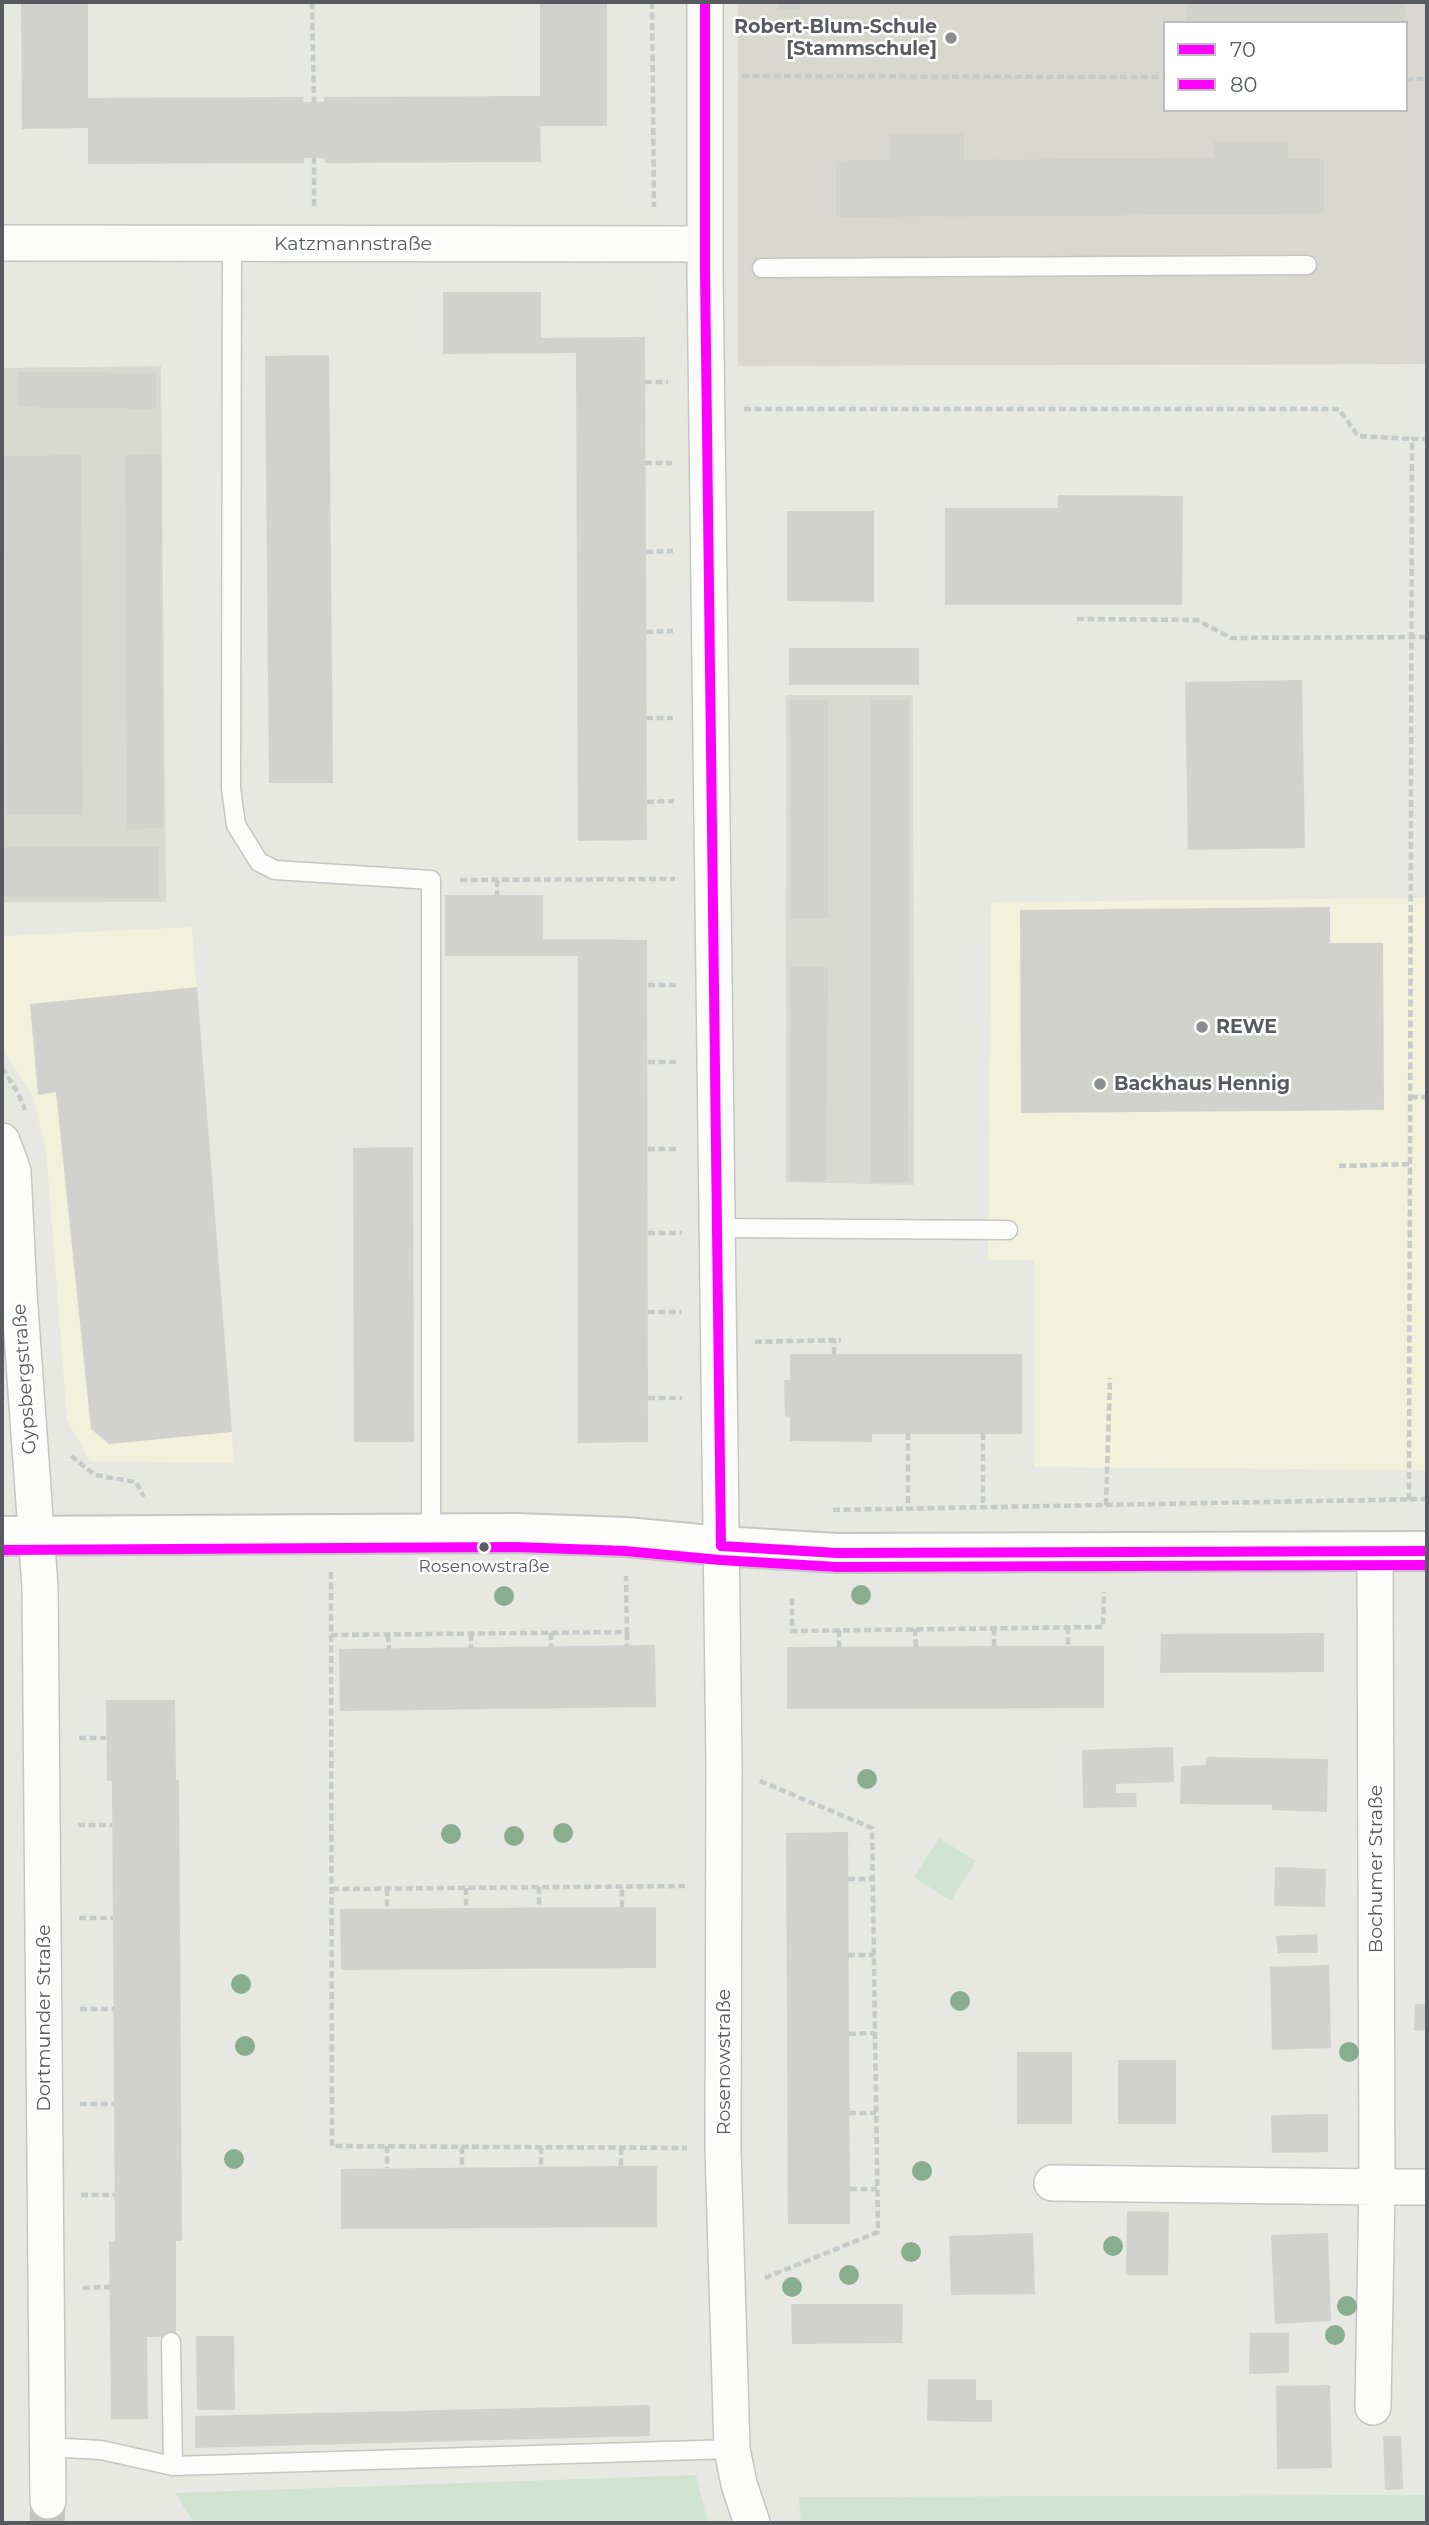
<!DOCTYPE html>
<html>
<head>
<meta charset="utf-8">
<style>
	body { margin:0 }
	#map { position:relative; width:1429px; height:2525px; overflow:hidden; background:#e8e8e2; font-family:Montserrat,sans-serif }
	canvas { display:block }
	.frame { position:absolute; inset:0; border:4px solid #585a5f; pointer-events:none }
	.legend { position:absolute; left:1163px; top:21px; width:245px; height:91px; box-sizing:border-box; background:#fff; border:2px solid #bcbdbf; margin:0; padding:9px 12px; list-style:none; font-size:21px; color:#585a5f }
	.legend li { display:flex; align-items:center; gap:14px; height:35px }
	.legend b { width:35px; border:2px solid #bcbdbf }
</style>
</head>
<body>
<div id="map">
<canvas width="1429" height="2525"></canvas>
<div class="frame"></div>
<ul class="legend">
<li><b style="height:9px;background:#f0f"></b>70</li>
<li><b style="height:9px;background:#f0f"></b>80</li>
</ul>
</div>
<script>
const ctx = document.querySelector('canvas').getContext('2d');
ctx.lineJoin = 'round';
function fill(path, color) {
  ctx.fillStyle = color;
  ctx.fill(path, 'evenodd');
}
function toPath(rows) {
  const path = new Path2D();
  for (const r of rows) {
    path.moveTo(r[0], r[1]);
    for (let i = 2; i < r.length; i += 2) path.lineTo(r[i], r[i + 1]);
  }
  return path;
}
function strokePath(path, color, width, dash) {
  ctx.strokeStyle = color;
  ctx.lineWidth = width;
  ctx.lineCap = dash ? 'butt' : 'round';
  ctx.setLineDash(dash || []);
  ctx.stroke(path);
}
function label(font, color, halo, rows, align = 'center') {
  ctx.font = font + ' Montserrat,sans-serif';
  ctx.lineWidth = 5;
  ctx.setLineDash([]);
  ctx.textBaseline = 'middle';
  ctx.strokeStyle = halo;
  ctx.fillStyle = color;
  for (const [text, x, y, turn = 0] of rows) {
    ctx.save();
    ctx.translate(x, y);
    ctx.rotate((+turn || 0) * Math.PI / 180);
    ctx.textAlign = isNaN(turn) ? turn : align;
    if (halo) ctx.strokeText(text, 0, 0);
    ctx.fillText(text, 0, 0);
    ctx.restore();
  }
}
fill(toPath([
	[1427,898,1427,1470,1034,1467,1034,1260,988,1260,991,902],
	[192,927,234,1463,90,1461,67,1420,46,1149,33,1097,2,1048,2,936]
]), '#f2f1db');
fill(toPath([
	[161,366,166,902,2,902,2,368],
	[786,695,913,695,914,1185,786,1182]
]), '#d9d9d3');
fill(toPath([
	[738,2,1427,2,1427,364,738,366],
	[1165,23,1406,23,1406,110,1165,110]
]), '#d8d8d0');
fill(toPath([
	[939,1838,976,1861,951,1901,914,1877],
	[696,2475,708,2523,201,2523,192,2520,175,2493],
	[1427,2495,1427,2523,801,2523,799,2497]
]), '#d1e4d2');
fill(toPath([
	[21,2,88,2,88,98,304,97,303,102,324,102,324,97,540,96,540,2,607,2,607,126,540,126,541,162,325,163,324,158,304,158,304,163,88,164,88,128,22,129],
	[778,2,801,2,801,9,778,10],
	[1187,2,1405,2,1405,23,1187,23],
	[964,133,964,160,1213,158,1213,142,1288,142,1288,159,1324,159,1324,214,836,217,836,161,889,160,889,134],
	[443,292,541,292,541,338,645,337,647,840,578,841,576,353,443,354],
	[329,355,333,783,269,783,265,356],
	[18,372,156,373,156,409,18,407],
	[161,454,163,828,127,829,125,455],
	[81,455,83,815,6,815,4,456],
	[1058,495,1183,496,1182,605,945,605,945,508,1058,508],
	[787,511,874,511,874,602,787,601],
	[789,648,919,648,919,685,789,685],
	[1302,680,1305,848,1188,850,1185,682],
	[790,700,828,700,828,918,791,918],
	[871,700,909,700,908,1182,871,1182],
	[2,847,159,847,159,898,2,897],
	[445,895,543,895,543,939,647,940,648,1442,578,1443,578,956,445,956],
	[1330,907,1330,943,1383,943,1384,1110,1021,1113,1020,910],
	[790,967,828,967,826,1181,789,1181],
	[197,987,232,1432,109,1444,91,1429,56,1092,38,1095,30,1004],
	[413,1147,414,1442,354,1442,353,1148],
	[790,1354,1022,1354,1022,1434,872,1434,872,1442,790,1441,790,1417,785,1416,784,1380,790,1380],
	[1324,1633,1324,1672,1160,1673,1161,1634],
	[655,1645,656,1707,340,1711,339,1649],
	[994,1646,1104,1646,1104,1708,787,1709,787,1647],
	[106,1700,175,1700,176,1780,179,1780,182,2241,176,2241,176,2337,147,2337,148,2419,111,2419,109,2241,115,2242,112,1781,107,1781],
	[1173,1747,1174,1782,1116,1784,1116,1793,1136,1793,1137,1807,1083,1808,1082,1750],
	[1206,1757,1328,1759,1327,1812,1272,1810,1272,1805,1180,1804,1181,1766,1206,1765],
	[848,1832,850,2224,788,2224,786,1833],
	[1275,1867,1326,1869,1325,1907,1274,1906],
	[622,1907,656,1907,656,1968,341,1970,340,1909],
	[1317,1934,1318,1953,1278,1953,1276,1936],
	[1329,1965,1331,2048,1272,2050,1270,1967],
	[1415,2004,1427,2004,1427,2030,1414,2031],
	[1017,2052,1072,2052,1072,2124,1017,2124],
	[1118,2060,1176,2060,1176,2124,1118,2124],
	[1328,2114,1328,2152,1272,2153,1271,2115],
	[621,2166,657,2166,657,2227,341,2229,341,2169],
	[1127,2211,1169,2212,1168,2275,1126,2275],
	[1033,2233,1035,2294,951,2295,949,2236],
	[1328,2233,1331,2321,1275,2324,1271,2235],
	[791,2304,903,2304,902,2343,792,2344],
	[1250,2333,1289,2333,1289,2373,1249,2374],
	[196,2336,234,2336,235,2410,197,2410],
	[928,2379,976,2379,976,2400,992,2400,992,2422,927,2421],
	[1330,2385,1332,2468,1277,2469,1276,2386],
	[650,2405,650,2436,195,2448,195,2416],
	[1383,2436,1401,2436,1403,2489,1385,2490]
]), '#d1d1cd');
strokePath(toPath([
	[47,2523,48,2501]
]), '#c4c4c1', 35, [35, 18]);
const service = toPath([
	[232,244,231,788,236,825,259,862,275,870,431,880,431,1534],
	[762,268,1307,265],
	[718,1228,1008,1230],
	[171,2342,173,2466],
	[47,2447,101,2450,173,2466,732,2449]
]);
const minor = toPath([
	[705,2,705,270,724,1765,723,2149,732,2449,739,2484,752,2523],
	[2,243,705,244],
	[2,1141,13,1171,19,1293,40,1587,48,2501],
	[1375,1551,1377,2187,1427,2187],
	[1052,2183,1377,2187,1373,2407]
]);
const secondary = toPath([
	[2,1536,515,1533,626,1537,721,1546,837,1553,1427,1551]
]);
strokePath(service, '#c5c5c4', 21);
strokePath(minor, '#c5c5c4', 38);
strokePath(secondary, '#c5c5c3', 42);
strokePath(toPath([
	[312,2,314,102],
	[652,2,654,207],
	[742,76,1165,77],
	[1406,79,1427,79],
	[314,206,314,158],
	[645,382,668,382],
	[744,409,1339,409,1358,436,1412,439],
	[645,463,672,463],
	[646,552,673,551],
	[1077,619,1197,620,1231,638,1427,637],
	[646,632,673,631],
	[646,718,673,718],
	[647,802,674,801],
	[460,880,675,879],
	[497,880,497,895],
	[648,985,678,985],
	[648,1062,678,1062],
	[2,1068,18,1093,25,1110],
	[1411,1097,1427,1097],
	[648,1149,678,1149],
	[1339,1166,1410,1164],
	[648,1233,682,1233],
	[648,1312,682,1312],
	[755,1342,841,1340],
	[834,1354,834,1340],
	[648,1398,682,1398],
	[908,1433,908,1509],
	[983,1433,983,1507],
	[71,1456,95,1475,136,1482,144,1497],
	[1409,1500,1412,439,1427,439],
	[1106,1505,1110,1378],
	[833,1510,1427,1499],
	[331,1572,332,2146,687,2148],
	[792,1598,792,1631,1103,1627,1104,1592],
	[1068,1627,1068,1646],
	[915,1629,916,1647],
	[839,1630,839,1647],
	[551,1633,551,1647],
	[627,1633,627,1646],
	[471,1634,471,1648],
	[331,1635,627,1632,626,1576],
	[388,1635,389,1649],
	[994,1646,994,1628],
	[79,1738,106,1738],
	[760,1781,872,1828,878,2232,762,2279],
	[78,1825,112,1825],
	[848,1879,873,1879],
	[539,1887,539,1907],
	[466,1888,466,1908],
	[332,1889,685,1886],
	[387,1889,387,1908],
	[622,1907,622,1887],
	[79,1918,113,1918],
	[848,1955,874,1955],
	[80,2009,114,2009],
	[849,2034,875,2033],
	[80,2104,114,2104],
	[849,2113,876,2113],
	[387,2146,387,2168],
	[462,2147,462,2167],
	[541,2147,541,2167],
	[621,2148,621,2166],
	[850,2189,877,2189],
	[81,2195,115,2195],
	[83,2288,110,2287]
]), '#c6cac8', 4.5, [7, 3.5]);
strokePath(service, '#fcfcfb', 18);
strokePath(minor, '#fcfcfb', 35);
strokePath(secondary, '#fcfcfb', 38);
strokePath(toPath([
	[705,2,705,270,721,1546],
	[721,1546,837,1553,1427,1551]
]), '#f0f', 10);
strokePath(toPath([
	[2,1550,515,1547,625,1551,720,1560,837,1567,1427,1565]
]), '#f0f', 10);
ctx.fillStyle = '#89ad8f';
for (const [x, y] of [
	[861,1595],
	[504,1596],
	[867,1779],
	[563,1833],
	[451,1834],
	[514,1836],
	[241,1984],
	[960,2001],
	[245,2046],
	[1349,2052],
	[234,2159],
	[922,2171],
	[1113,2246],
	[911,2252],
	[849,2275],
	[792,2287],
	[1347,2306],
	[1335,2335]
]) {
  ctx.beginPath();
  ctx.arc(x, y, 10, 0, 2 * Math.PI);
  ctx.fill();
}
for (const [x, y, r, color] of [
	[951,38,7,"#8a8c8d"],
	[1202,1027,7,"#8a8c8d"],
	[1100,1084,7,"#8a8c8d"],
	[484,1547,6,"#585a5f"]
]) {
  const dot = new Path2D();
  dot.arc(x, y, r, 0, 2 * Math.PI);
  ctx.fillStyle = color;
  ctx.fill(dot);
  strokePath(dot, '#fff', 2.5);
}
label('17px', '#585a5f', '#fff', [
	["Rosenowstraße",484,1567]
]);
label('bold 19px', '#585a5f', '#fff', [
	["Robert-Blum-Schule",937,27,"right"],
	["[Stammschule]",937,49,"right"],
	["REWE",1216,1027],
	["Backhaus Hennig",1114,1084]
], 'left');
label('19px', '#585a5f', '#fff', [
	["Katzmannstraße",353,244],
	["Gypsbergstraße",25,1379,-94],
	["Bochumer Straße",1376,1869,-90],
	["Dortmunder Straße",44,2018,-90],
	["Rosenowstraße",724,2062,-90]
]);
</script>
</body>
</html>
